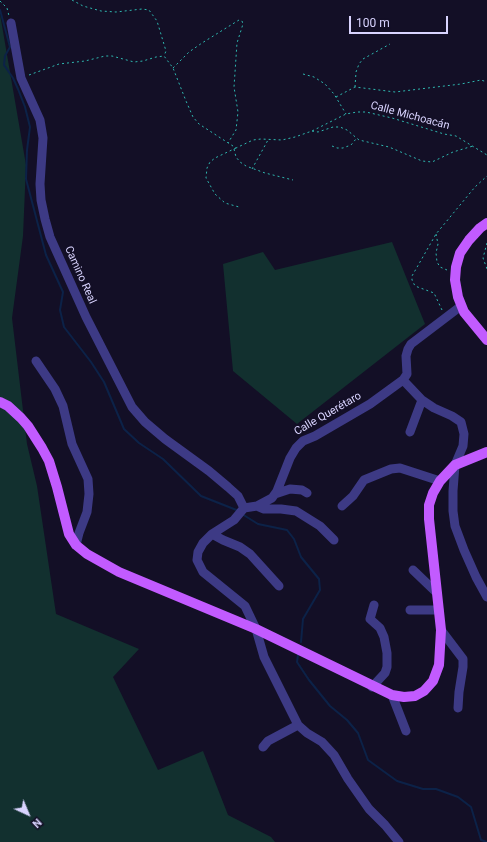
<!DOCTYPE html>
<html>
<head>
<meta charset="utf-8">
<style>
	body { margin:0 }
	#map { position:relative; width:487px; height:842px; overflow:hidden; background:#130f26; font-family:Roboto,sans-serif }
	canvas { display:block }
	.north { position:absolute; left:8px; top:794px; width:40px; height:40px; -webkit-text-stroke:3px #130f26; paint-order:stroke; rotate:136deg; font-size:11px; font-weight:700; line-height:16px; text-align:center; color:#d9d4ff }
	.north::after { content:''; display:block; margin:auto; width:14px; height:18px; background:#d9d4ff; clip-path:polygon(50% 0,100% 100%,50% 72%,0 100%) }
	.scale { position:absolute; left:349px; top:16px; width:99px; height:18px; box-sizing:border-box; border:2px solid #d9d4ff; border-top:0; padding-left:5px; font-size:12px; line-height:14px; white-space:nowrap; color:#d9d4ff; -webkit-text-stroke:3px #130f26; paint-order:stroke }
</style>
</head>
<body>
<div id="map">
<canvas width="487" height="842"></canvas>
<div class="north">N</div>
<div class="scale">100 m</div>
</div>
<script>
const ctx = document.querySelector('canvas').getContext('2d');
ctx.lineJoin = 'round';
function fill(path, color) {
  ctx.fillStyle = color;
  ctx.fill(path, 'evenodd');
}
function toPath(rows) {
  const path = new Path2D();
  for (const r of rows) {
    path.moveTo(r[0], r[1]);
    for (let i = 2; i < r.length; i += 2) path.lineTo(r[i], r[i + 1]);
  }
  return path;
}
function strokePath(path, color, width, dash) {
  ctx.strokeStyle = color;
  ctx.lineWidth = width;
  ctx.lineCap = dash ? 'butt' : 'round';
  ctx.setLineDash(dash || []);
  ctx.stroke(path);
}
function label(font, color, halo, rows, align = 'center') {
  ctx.font = font + ' Roboto,sans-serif';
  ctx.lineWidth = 4;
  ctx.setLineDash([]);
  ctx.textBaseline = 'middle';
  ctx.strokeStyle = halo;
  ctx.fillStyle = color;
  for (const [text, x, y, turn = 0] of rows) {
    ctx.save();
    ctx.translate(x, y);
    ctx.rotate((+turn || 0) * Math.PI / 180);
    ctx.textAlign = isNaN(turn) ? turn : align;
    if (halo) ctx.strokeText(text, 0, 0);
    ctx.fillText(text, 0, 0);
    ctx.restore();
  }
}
fill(toPath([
	[0,14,26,165,23,236,12,318,27,444,37,486,56,614,139,649,113,677,158,770,203,751,228,815,271,837,275,842,0,842],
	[392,242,425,324,297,424,233,371,223,264,263,252,275,270]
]), '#12302f');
strokePath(toPath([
	[0,10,10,47,5,56,4,65,13,78,18,89,25,107,30,127,27,150,26,179,46,255,63,292,60,310,64,327,91,362,104,382,124,429,139,443,163,459,201,496,239,511],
	[242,514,258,524,287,530,294,539,301,557,319,579,320,590,303,619,301,642],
	[298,655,297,662,309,680,330,706,347,720,358,733,368,760,397,781,423,789,436,789,458,797,471,807,481,840,487,842]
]), '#0c2248', 2);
strokePath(toPath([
	[72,0,83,6,101,11,116,12,142,9,149,10,157,21,166,51,164,56],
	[0,1,7,8,9,16],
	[173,68,189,52,202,43,239,20,242,21,243,24,237,43,234,87,238,112,236,130,228,143],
	[303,74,314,77,325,84,334,94,346,114],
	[29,75,59,64,85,61,105,56,112,56,134,62,143,61,156,57,164,56,173,68,186,101,193,117,199,124,236,148,253,140,261,139,282,140,295,137,312,131,346,114,357,112,366,112,392,118,444,134,456,136,487,155],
	[355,87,356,72,359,64,363,59,390,44],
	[336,97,355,87,395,92,461,84,481,80,487,82],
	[312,131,318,132,333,127,340,127,347,130,359,140,389,147,422,161,432,162,453,152,473,146],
	[332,146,337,148,343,148,351,145,356,139],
	[236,148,215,158,210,162,207,168,206,178,215,194,225,203,239,207],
	[234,149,236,157,240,162,246,166,265,173,293,180],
	[252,169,268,140],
	[436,234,438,244,436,253,437,262,440,267,447,270],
	[487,243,483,258,487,269],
	[442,310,434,293,415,286,412,280,412,276,436,234,475,187,487,176]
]), '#2fb8b0', 1, [2, 3]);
strokePath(toPath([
	[11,23,21,78,40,120,43,138,40,184,41,200,45,219,50,237,86,317,132,407,145,422,165,439,209,471,228,487,238,496,244,508],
	[36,361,55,389,63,406,72,444,88,479,89,494,87,512,79,533,76,545],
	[403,380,422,400,434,408,452,416,461,422,464,434,463,446,455,465,453,491,453,511,455,526,464,550,476,577,487,597],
	[410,432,422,400],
	[275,494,290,489,302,490,307,493],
	[257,506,264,509,281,509,296,511,320,526,334,540],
	[342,506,353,496,364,480,391,469,400,468,440,481],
	[212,534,223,540,240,547,250,554,279,586],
	[413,570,437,593],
	[410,610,439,610],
	[441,630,463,659,463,667,459,692,458,708],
	[372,687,385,673,387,667,387,653,384,637,380,628,370,619,374,605],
	[392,695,406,731],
	[263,747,268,741,298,725],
	[399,842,385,825,369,809,348,779,334,755,322,742,307,733,298,725,264,657,256,629,245,606,203,572,197,560,198,552,203,543,212,534,234,520,244,508,257,506,272,498,277,491,290,458,296,448,303,441,315,436,370,404,403,380,407,374,406,356,408,349,411,344,461,306]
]), '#3d3a85', 9);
strokePath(toPath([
	[487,223,480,228,469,240,460,253,456,267,455,280,458,297,464,312,487,340],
	[0,402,8,406,21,418,28,426,42,448,49,461,57,487,69,534,76,545,87,554,119,572,256,629,392,695,404,697,415,696,424,691,433,681,439,665,441,630,429,519,429,505,433,493,440,481,455,465,487,452]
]), '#c25bff', 10);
label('11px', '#d9d4ff', '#130f26', [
	["Calle Michoacán",410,116,15],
	["Camino Real",80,275,66],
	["Calle Querétaro",328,414,-30]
]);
</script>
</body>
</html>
